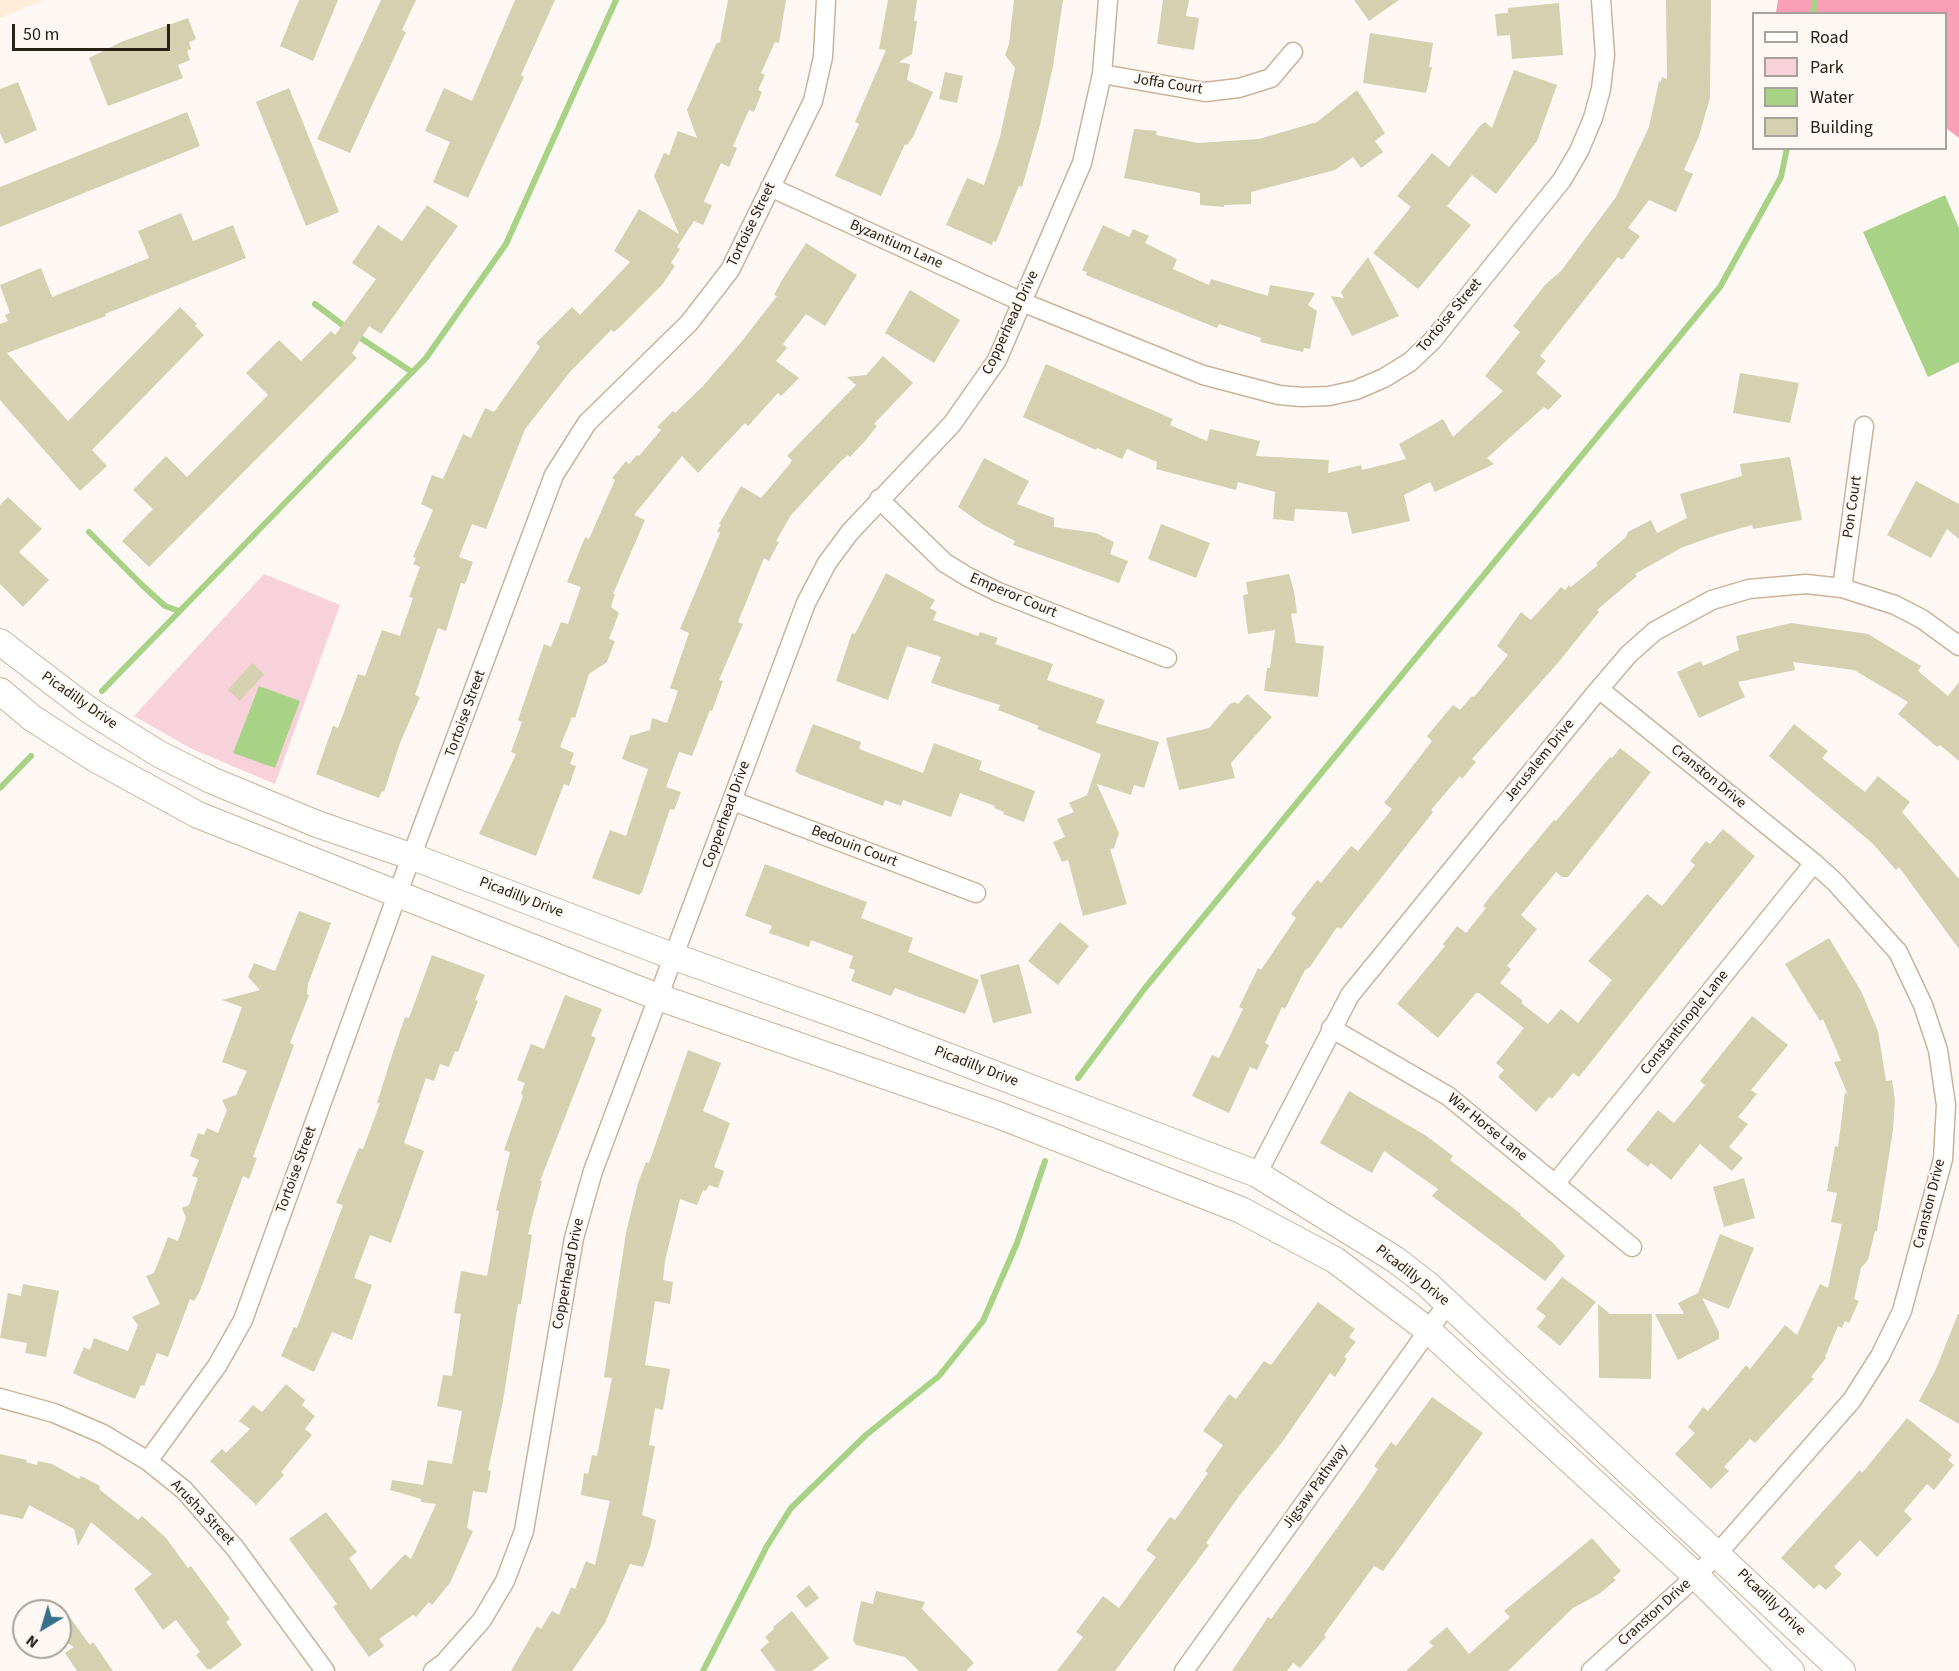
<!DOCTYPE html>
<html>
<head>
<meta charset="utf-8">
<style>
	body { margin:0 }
	#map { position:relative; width:1959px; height:1671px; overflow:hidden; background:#fdf8f3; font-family:"Source Sans 3",sans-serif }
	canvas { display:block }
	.legend { position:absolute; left:1752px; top:12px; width:195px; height:138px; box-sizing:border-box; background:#fdf8f3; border:2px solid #a8a29b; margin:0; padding:8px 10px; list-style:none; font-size:18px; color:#292016 }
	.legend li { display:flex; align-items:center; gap:12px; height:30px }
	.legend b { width:30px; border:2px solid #a8a29b }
	.north { position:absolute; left:12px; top:1599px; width:60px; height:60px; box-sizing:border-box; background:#fdf8f3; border:2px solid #a8a29b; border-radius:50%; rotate:218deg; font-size:16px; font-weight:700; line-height:24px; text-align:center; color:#292016 }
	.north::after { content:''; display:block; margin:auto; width:21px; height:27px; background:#366f89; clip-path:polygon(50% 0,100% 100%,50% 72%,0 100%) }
	.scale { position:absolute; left:12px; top:24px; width:158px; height:27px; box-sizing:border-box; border:3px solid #292016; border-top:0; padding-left:8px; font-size:18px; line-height:21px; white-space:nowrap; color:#292016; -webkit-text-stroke:4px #fdf8f3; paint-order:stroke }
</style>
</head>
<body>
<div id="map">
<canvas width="1959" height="1671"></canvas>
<ul class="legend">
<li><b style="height:8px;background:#fff"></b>Road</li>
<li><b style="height:16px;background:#f8d2db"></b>Park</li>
<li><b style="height:16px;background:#a8d386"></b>Water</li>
<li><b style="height:16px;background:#d5d0af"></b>Building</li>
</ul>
<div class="north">N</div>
<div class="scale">50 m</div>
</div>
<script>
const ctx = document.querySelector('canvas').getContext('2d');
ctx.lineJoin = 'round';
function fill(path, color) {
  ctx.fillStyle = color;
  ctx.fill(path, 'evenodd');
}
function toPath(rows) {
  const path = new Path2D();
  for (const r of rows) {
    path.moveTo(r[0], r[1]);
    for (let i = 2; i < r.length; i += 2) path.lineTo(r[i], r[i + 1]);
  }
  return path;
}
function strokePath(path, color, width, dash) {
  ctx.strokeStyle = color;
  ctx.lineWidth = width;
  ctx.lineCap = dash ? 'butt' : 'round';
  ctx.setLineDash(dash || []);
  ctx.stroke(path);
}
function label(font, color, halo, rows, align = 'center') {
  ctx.font = font + ' "Source Sans 3",sans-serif';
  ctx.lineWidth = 4.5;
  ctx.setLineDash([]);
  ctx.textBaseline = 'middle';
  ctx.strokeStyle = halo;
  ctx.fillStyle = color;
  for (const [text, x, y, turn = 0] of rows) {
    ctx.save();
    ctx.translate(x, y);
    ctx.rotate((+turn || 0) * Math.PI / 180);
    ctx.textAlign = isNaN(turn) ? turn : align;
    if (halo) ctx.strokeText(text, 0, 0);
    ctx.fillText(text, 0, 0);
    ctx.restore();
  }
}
fill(toPath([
	[0,0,44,0,0,18]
]), '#ffecd9');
fill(toPath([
	[264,574,340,605,275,784,192,749,134,716]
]), '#f8d2db');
fill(toPath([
	[1778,0,1959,0,1959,138,1946,128,1946,14,1776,13]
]), '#fb9fb7');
fill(toPath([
	[1945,195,1959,228,1959,362,1928,377,1863,232],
	[259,686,300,701,275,768,233,753]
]), '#a8d386');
strokePath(toPath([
	[1813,14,1815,0],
	[315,304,348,329],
	[356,335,412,372],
	[89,532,142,585,165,606,179,611],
	[102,691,426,358,506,244,616,0],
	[0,788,31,756],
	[1078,1078,1145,988,1720,287,1781,177,1787,148],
	[703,1671,767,1546,791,1508,866,1435,939,1376,983,1321,1017,1243,1045,1161]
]), '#a8d386', 6);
fill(toPath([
	[299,0,338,0,313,61,280,46],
	[381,0,416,0,402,30,406,32,350,153,317,139],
	[515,0,555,0,521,75,524,77,468,198,433,182,450,142,425,131,444,88,472,101],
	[728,0,786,0,779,43,775,42,761,73,765,75,758,90,762,92,754,112,749,110,733,146,737,148,729,167,721,163,705,199,704,202,712,205,703,225,694,221,677,247,680,249,671,263,675,266,662,285,621,326,614,332,611,330,570,372,525,429,486,529,472,524,459,557,473,562,465,584,461,583,446,631,438,628,415,695,420,697,400,743,384,792,382,791,379,798,316,774,333,726,338,728,358,674,365,676,382,630,400,636,413,598,409,597,420,567,413,564,416,558,413,557,433,510,421,504,432,475,443,479,463,434,471,438,485,408,494,412,540,347,536,343,572,307,580,315,630,262,614,251,639,209,679,234,654,176,664,153,669,155,678,131,697,138,687,110,716,44,720,42],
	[888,0,917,0,914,21,917,21,912,54,899,62,910,64,907,80,933,92,913,137,907,145,905,144,881,196,835,176,859,124,855,122,886,50,879,49],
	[1014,0,1063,0,1053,66,1040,125,1022,187,1019,186,996,242,993,241,992,245,946,225,967,178,984,185,1000,137,1015,68,1005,55,1009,44],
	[1163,0,1189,0,1186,16,1199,18,1194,50,1157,44],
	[1354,0,1399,0,1369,21],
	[1666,0,1711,0,1710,98,1699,136,1684,170,1693,174,1676,212,1649,200,1628,228,1640,236,1622,260,1618,257,1540,356,1546,361,1536,373,1562,396,1548,410,1544,407,1487,458,1494,464,1435,492,1430,482,1404,495,1410,521,1352,534,1347,512,1295,509,1294,521,1273,519,1275,492,1238,482,1236,490,1156,469,1157,462,1127,449,1122,459,1097,448,1096,450,1023,417,1046,364,1173,419,1170,425,1207,441,1210,429,1260,441,1256,456,1329,460,1328,473,1361,465,1362,470,1406,459,1399,444,1443,419,1453,437,1503,391,1485,376,1520,332,1513,326,1545,285,1561,271,1616,197,1649,127,1659,81,1661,82,1662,77,1667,79],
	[1559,3,1563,55,1512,59,1510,35,1497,36,1495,14,1508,13,1508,8],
	[188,18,196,39,189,42,191,49,187,51,190,60,178,65,183,78,108,106,89,58,121,42],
	[1370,33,1433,43,1429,67,1432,67,1426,93,1363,83],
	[1514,70,1557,85,1537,141,1496,194,1472,175,1447,206,1471,225,1418,289,1373,253,1411,207,1397,196,1432,153,1449,167,1479,127,1485,122,1492,128],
	[945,72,963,76,957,103,939,99],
	[18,82,37,130,5,144,0,133,0,89],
	[289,88,339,212,306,226,256,102],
	[1357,90,1385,133,1375,141,1383,152,1361,168,1353,157,1335,170,1251,192,1251,204,1224,205,1224,207,1200,205,1200,193,1124,178,1134,129,1157,131,1156,135,1198,143,1259,139,1317,122],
	[187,112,200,146,0,227,0,187],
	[427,205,458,226,381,334,369,326,352,353,357,358,149,567,122,541,153,509,133,490,166,456,187,477,268,395,246,373,279,340,301,361,331,331,335,335,376,279,352,263,378,225,402,241],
	[181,213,193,241,233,225,246,258,105,314,106,316,7,353,68,421,180,307,197,324,195,326,204,335,92,450,107,466,80,491,0,400,0,324,8,321,5,315,10,313,0,285,41,268,52,297,149,258,138,231],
	[1103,225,1129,237,1133,229,1149,236,1145,243,1177,259,1173,269,1209,285,1211,279,1268,296,1270,285,1315,293,1308,305,1317,311,1310,349,1304,348,1303,352,1260,342,1261,338,1219,324,1217,328,1086,275,1087,272,1082,270],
	[806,243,857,275,825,326,806,314,783,344,787,348,776,361,799,378,781,396,778,393,748,426,745,423,698,473,682,456,634,515,645,520,613,594,615,594,611,607,619,613,609,639,615,641,607,662,589,674,575,718,572,717,560,747,574,753,570,764,576,766,569,786,564,784,536,856,479,834,516,754,511,752,522,722,518,720,544,644,551,647,561,622,568,624,581,587,567,582,585,537,589,539,615,480,612,478,626,461,629,464,637,455,639,456,661,430,657,427,673,411,675,413,703,386,742,341,777,296,774,295,782,280],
	[1368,257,1399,316,1352,336,1331,296,1344,298,1341,292],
	[910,290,960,320,934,363,885,333],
	[883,356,913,383,874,424,877,426,866,440,850,457,848,455,841,461,791,515,776,541,779,542,769,561,764,558,738,622,743,624,719,680,723,681,712,711,710,710,692,756,679,752,666,787,681,792,674,810,670,809,642,892,639,895,592,878,610,830,626,836,648,769,622,759,630,736,650,730,652,718,667,723,678,691,670,688,689,633,680,629,720,533,717,531,721,525,719,524,741,486,761,498,789,465,792,460,787,456,856,385,847,377,866,375],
	[1740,373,1799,383,1790,423,1733,413],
	[1790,457,1802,520,1753,529,1752,525,1717,535,1683,547,1635,574,1637,576,1597,610,1599,612,1557,664,1472,759,1476,762,1462,779,1460,776,1431,810,1433,812,1341,929,1337,927,1310,967,1305,970,1285,1009,1282,1007,1265,1043,1269,1045,1257,1070,1250,1067,1229,1113,1192,1096,1212,1055,1219,1058,1243,1009,1239,1007,1258,968,1261,970,1296,918,1291,914,1317,880,1321,883,1351,846,1358,851,1392,809,1384,803,1432,741,1427,736,1453,705,1460,710,1472,696,1474,697,1508,655,1497,646,1521,612,1531,620,1561,587,1565,590,1569,585,1571,587,1598,565,1596,563,1626,537,1628,532,1651,520,1657,533,1687,518,1680,494,1742,476,1740,464],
	[984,458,1029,481,1017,504,1054,518,1054,527,1096,533,1114,542,1110,554,1128,561,1119,583,1013,545,1015,541,982,524,958,507],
	[1916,481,1959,504,1959,539,1947,529,1931,558,1887,535],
	[8,497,42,529,19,552,49,580,23,607,0,584,0,505],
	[1161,524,1210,543,1196,578,1148,559],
	[886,573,935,600,930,608,937,612,933,620,978,636,980,632,998,638,995,644,1053,664,1047,680,1105,700,1096,723,1159,742,1144,788,1134,785,1131,795,1097,784,1119,833,1114,848,1110,849,1127,904,1083,916,1068,860,1062,862,1053,842,1065,837,1057,819,1074,812,1069,803,1087,795,1101,754,1037,729,1039,726,998,710,1000,705,931,683,941,657,907,646,888,700,836,681,852,633,855,634],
	[1289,574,1294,591,1297,613,1291,614,1296,643,1324,646,1318,697,1264,691,1267,668,1270,668,1275,630,1248,634,1243,595,1248,594,1246,582],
	[1791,623,1868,634,1921,666,1918,671,1948,696,1959,682,1959,761,1940,745,1937,747,1898,714,1908,702,1854,670,1793,662,1795,670,1738,682,1745,697,1699,718,1677,672,1701,661,1703,666,1739,650,1736,636],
	[252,663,264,674,240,701,228,690],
	[1247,694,1272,717,1231,763,1235,778,1179,790,1166,738,1209,728,1230,704,1235,702,1238,704],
	[813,724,861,742,859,749,923,773,934,743,982,761,979,770,1035,791,1024,822,1003,814,1004,812,994,808,995,806,960,793,951,817,903,800,901,806,885,800,883,806,799,774,795,771],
	[1794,724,1828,751,1822,758,1865,792,1878,776,1910,802,1902,812,1959,879,1959,949,1899,867,1896,870,1872,843,1769,756],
	[1620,748,1651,772,1568,877,1562,877,1556,872,1521,915,1537,929,1507,966,1511,969,1500,983,1523,1001,1521,1003,1548,1024,1561,1009,1578,1023,1612,980,1588,961,1647,894,1662,906,1695,865,1690,861,1706,841,1710,844,1723,829,1755,856,1579,1077,1573,1073,1552,1099,1549,1097,1536,1112,1498,1077,1504,1070,1496,1063,1524,1028,1479,993,1476,993,1438,1038,1397,1004,1445,946,1443,944,1457,926,1466,933,1486,908,1483,906,1493,893,1554,820,1556,821,1610,757,1612,758],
	[765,864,867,902,861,918,913,938,908,952,979,980,965,1014,895,988,891,996,851,981,855,970,849,968,853,956,811,940,809,947,769,933,772,926,745,916],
	[299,911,331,923,308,984,307,994,309,995,290,1043,294,1045,253,1157,257,1158,249,1179,243,1176,199,1293,194,1301,190,1299,168,1357,157,1353,144,1386,141,1385,135,1399,81,1377,73,1373,84,1347,90,1350,94,1338,128,1351,138,1325,132,1317,160,1304,146,1276,154,1273,168,1237,178,1241,186,1218,182,1208,189,1205,198,1178,192,1176,199,1160,190,1156,198,1133,204,1135,207,1128,218,1133,227,1110,222,1100,236,1095,247,1071,222,1062,242,1007,222,1000,260,990,248,977,254,963,275,971],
	[1060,922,1089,946,1058,985,1028,961],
	[1829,938,1861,991,1878,1031,1886,1081,1892,1080,1895,1100,1893,1130,1877,1231,1875,1231,1868,1260,1861,1268,1854,1299,1859,1301,1849,1323,1845,1321,1842,1328,1838,1326,1825,1357,1826,1358,1811,1377,1814,1379,1755,1443,1750,1439,1724,1467,1729,1471,1711,1489,1675,1454,1695,1433,1688,1427,1703,1407,1708,1411,1746,1365,1750,1369,1785,1325,1797,1335,1820,1284,1828,1288,1842,1224,1831,1222,1837,1193,1827,1191,1835,1146,1838,1147,1845,1092,1848,1095,1834,1062,1841,1061,1823,1019,1820,1021,1785,964],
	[432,955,485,975,475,1000,478,1001,458,1052,455,1051,449,1067,440,1064,434,1081,426,1078,404,1143,424,1151,391,1243,370,1235,354,1278,372,1285,352,1340,332,1332,314,1372,281,1356,294,1327,297,1328,343,1205,336,1203,359,1148,363,1149,380,1103,377,1103,395,1046,405,1017,409,1018],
	[1019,964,1032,1013,993,1023,980,975],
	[565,995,602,1009,591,1036,596,1038,540,1181,542,1181,528,1234,532,1235,521,1304,518,1304,503,1401,488,1470,491,1471,487,1493,473,1491,467,1528,473,1531,450,1583,432,1605,429,1602,416,1617,413,1615,379,1639,384,1646,369,1657,333,1607,337,1604,289,1539,326,1512,357,1552,349,1558,371,1590,405,1554,411,1559,436,1504,421,1502,421,1499,390,1490,392,1480,423,1485,428,1460,452,1464,462,1411,437,1406,443,1375,452,1376,461,1314,454,1313,461,1271,487,1276,499,1211,496,1210,510,1152,504,1150,523,1096,521,1093,525,1083,517,1080,531,1044,544,1049],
	[1752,1016,1788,1045,1751,1090,1757,1094,1738,1117,1748,1124,1729,1147,1743,1158,1732,1171,1700,1144,1671,1180,1651,1163,1648,1167,1626,1150,1658,1110,1674,1123,1705,1085,1700,1081],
	[688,1050,721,1063,703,1111,730,1123,714,1167,724,1171,718,1188,709,1185,706,1191,703,1190,697,1205,680,1199,665,1261,663,1280,673,1282,670,1304,655,1301,645,1365,670,1369,663,1410,655,1408,649,1445,655,1446,642,1515,656,1520,650,1547,643,1567,630,1564,605,1623,572,1671,511,1671,537,1626,541,1629,552,1611,559,1615,571,1587,575,1589,586,1561,595,1565,610,1501,581,1495,584,1473,588,1474,592,1455,597,1456,612,1378,604,1377,626,1233,638,1183,646,1162,649,1163],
	[1349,1091,1425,1135,1453,1156,1450,1160,1521,1214,1520,1215,1552,1242,1565,1256,1545,1281,1432,1196,1438,1189,1384,1151,1372,1173,1320,1143],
	[1744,1178,1755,1218,1724,1227,1713,1187],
	[1720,1234,1754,1248,1729,1309,1702,1298,1719,1332,1719,1339,1678,1360,1655,1314,1684,1314,1678,1303,1698,1293],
	[1562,1277,1596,1302,1560,1346,1537,1327,1546,1316,1536,1309],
	[23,1284,59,1291,46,1357,25,1353,27,1343,0,1338,8,1293,21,1296],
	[1318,1302,1355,1329,1349,1337,1356,1342,1344,1357,1347,1359,1335,1377,1330,1373,1283,1441,1239,1496,1206,1543,1209,1545,1115,1671,1057,1671,1083,1637,1076,1632,1103,1596,1119,1608,1156,1557,1146,1550,1170,1517,1175,1520,1208,1473,1205,1471,1223,1445,1203,1431,1229,1394,1236,1399,1264,1361,1271,1365],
	[1598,1304,1610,1314,1652,1314,1651,1379,1599,1378],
	[1958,1314,1959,1314,1959,1424,1919,1401,1936,1369],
	[286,1384,305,1400,302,1405,315,1416,305,1429,312,1435,281,1472,284,1475,256,1505,210,1461,222,1449,226,1453,250,1429,239,1421,253,1405,262,1412],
	[1432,1397,1483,1433,1383,1571,1374,1566,1324,1635,1326,1637,1300,1668,1293,1663,1287,1671,1232,1671,1268,1617,1271,1619,1360,1496,1378,1469,1374,1466,1391,1442,1396,1446],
	[1907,1418,1952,1455,1948,1460,1954,1465,1934,1490,1927,1484,1904,1511,1912,1519,1877,1557,1860,1540,1834,1567,1842,1574,1826,1590,1819,1584,1814,1589,1781,1558,1860,1470,1862,1473],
	[0,1454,27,1460,26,1462,37,1465,38,1461,52,1464,79,1479,81,1476,100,1486,99,1489,138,1520,142,1516,166,1538,188,1568,191,1566,230,1619,226,1622,242,1645,211,1669,207,1669,196,1655,200,1652,176,1620,163,1630,134,1589,152,1574,91,1522,78,1546,74,1529,29,1505,23,1519,0,1514],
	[1592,1538,1621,1571,1613,1578,1616,1580,1599,1594,1573,1608,1508,1671,1406,1671,1433,1646,1429,1642,1447,1627,1469,1654,1510,1617,1504,1611],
	[809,1585,819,1598,806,1608,796,1596],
	[876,1591,925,1602,922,1609,974,1663,966,1671,919,1671,905,1657,856,1645,853,1640,861,1601,873,1604],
	[60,1604,90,1645,93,1642,113,1671,77,1671,65,1653,74,1647,60,1639],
	[792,1611,829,1658,812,1671,776,1671,760,1650,769,1642,765,1637,774,1629,773,1627]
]), '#d5d0af');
const street = toPath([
	[1102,74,1205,92,1239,88,1271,78,1293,52],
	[770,187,1022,302,1203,375,1279,395,1302,397,1329,396,1356,390,1384,378,1410,362,1432,341,1562,180,1579,151,1593,118,1601,89,1605,55,1601,0],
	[879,499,945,563,968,577,998,592,1167,658],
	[1842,588,1864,426],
	[733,801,976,893],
	[1331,1028,1448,1096,1632,1247],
	[1257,1174,1350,995,1599,689,1629,654,1655,631,1712,600,1749,589,1806,584,1842,588,1895,605,1922,619,1959,646],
	[1555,1184,1814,863],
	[0,1398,54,1413,103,1434,148,1461,184,1490,235,1548,325,1671],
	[148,1461,217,1366,243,1320,397,895,554,475,587,423,689,323,730,270,813,101,823,57,826,0],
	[433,1671,444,1663,482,1620,505,1581,524,1531,574,1238,593,1171,806,603,827,563,850,532,952,424,997,360,1082,163,1102,74,1108,0],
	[1184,1671,1448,1303],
	[1591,1671,1696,1576,1718,1553,1852,1400,1880,1356,1902,1311,1943,1159,1946,1105,1938,1050,1923,1005,1898,952,1835,882,1814,863,1599,689]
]);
const secondary = toPath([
	[0,642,89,710,159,754,211,780,317,824,413,857,675,957,868,1026,1257,1174,1396,1260,1427,1284,1842,1671],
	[0,691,32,718,94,758,198,815,658,997,998,1115,1241,1210,1335,1260,1429,1331,1696,1576,1791,1671]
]);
strokePath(street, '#cbb299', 21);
strokePath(secondary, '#cbb299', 28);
strokePath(street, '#fff', 18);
strokePath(secondary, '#fff', 26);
label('15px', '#292016', '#fdf8f3', [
	["Joffa Court",1168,85,9],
	["Tortoise Street",752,225,-64],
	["Byzantium Lane",896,245,24],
	["Tortoise Street",1450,316,-50],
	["Copperhead Drive",1011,323,-65],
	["Pon Court",1853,507,-82],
	["Emperor Court",1013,596,23],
	["Picadilly Drive",79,701,35],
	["Tortoise Street",466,714,-70],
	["Jerusalem Drive",1540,761,-51],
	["Cranston Drive",1708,777,39],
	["Copperhead Drive",727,815,-70],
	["Bedouin Court",854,847,21],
	["Picadilly Drive",521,898,21],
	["Constantinople Lane",1685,1023,-51],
	["Picadilly Drive",976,1067,21],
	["War Horse Lane",1487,1128,39],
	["Tortoise Street",297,1170,-70],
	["Cranston Drive",1930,1204,-76],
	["Copperhead Drive",569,1274,-79],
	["Picadilly Drive",1412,1276,38],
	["Jigsaw Pathway",1316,1487,-54],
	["Arusha Street",202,1513,46],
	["Picadilly Drive",1771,1603,44],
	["Cranston Drive",1655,1613,-42]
]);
</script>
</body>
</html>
